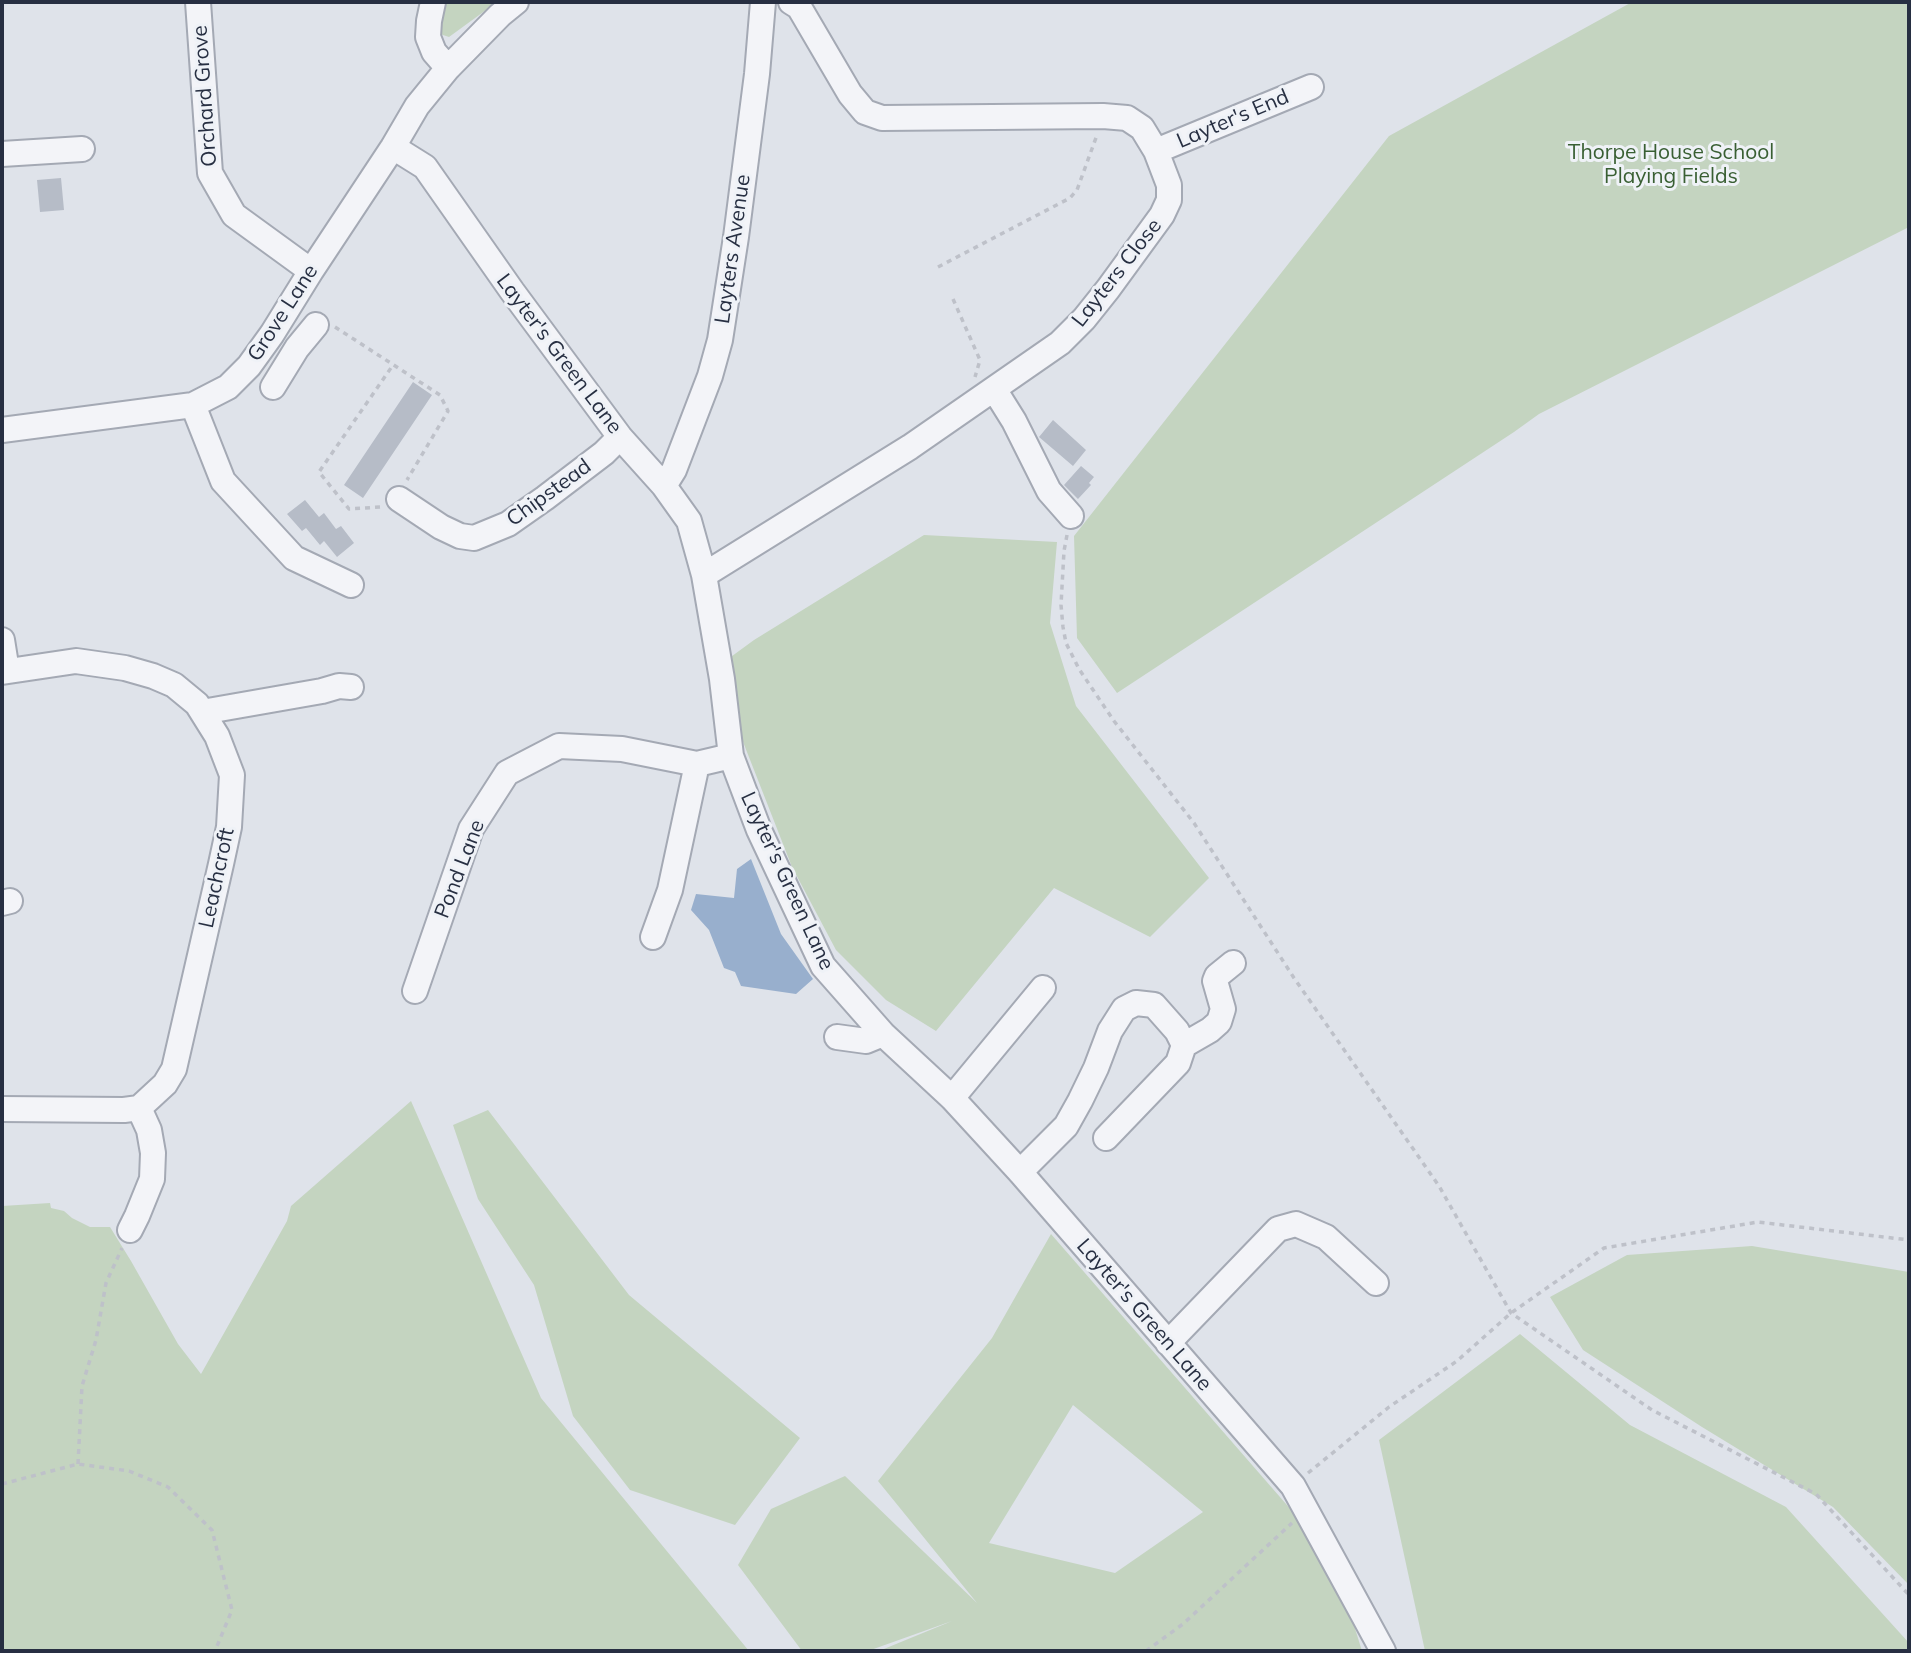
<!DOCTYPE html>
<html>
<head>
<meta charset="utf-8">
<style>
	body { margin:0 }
	#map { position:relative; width:1911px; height:1653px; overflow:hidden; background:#dfe3ea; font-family:Mulish,sans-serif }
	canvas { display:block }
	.frame { position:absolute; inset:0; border:4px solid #272f42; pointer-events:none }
</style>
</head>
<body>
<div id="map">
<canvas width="1911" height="1653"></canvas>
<div class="frame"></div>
</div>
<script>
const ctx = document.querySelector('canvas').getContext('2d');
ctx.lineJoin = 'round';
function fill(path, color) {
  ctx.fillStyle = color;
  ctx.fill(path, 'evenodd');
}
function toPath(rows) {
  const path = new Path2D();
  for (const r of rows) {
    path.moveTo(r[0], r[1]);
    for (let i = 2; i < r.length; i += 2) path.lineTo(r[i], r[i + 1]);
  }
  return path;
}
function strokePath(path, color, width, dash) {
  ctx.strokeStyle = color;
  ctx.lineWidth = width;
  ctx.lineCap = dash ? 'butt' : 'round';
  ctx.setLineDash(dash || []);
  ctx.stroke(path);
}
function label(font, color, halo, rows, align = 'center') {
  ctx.font = font + ' Mulish,sans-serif';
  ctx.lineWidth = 6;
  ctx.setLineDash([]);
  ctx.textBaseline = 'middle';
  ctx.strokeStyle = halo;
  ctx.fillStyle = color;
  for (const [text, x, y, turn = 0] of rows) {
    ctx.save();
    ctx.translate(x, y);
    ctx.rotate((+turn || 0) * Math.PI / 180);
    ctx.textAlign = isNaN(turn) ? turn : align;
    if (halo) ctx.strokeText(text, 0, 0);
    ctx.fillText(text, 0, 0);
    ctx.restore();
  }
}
fill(toPath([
	[440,2,497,2,449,37,440,34],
	[1632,2,1909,2,1909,227,1539,414,1514,432,1117,693,1077,638,1074,536,1389,136],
	[924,535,1057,542,1050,623,1076,706,1209,878,1150,937,1054,888,936,1031,886,1000,836,950,792,867,738,729,728,659,754,640],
	[411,1101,541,1398,749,1651,2,1651,2,1206,50,1203,51,1208,64,1211,72,1218,90,1227,110,1227,131,1261,178,1344,201,1374,287,1221,291,1206],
	[488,1110,629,1295,800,1438,735,1525,630,1490,573,1416,534,1285,478,1199,453,1125],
	[1051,1234,1293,1512,1352,1619,1362,1651,879,1651,952,1621,868,1651,802,1651,738,1565,771,1509,845,1476,977,1603,878,1481,992,1338],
	[1073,1405,1203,1512,1115,1573,989,1543],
	[1752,1246,1909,1272,1909,1585,1833,1507,1702,1427,1583,1350,1550,1297,1627,1255],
	[1520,1334,1630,1425,1786,1507,1909,1643,1909,1651,1425,1651,1379,1440]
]), '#c4d4c0');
fill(toPath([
	[751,859,781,934,813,979,796,994,741,986,735,972,724,968,709,930,691,910,696,894,734,898,737,869]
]), '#98afcd');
fill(toPath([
	[61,178,64,210,40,212,37,180],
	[413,382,432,395,363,498,344,485],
	[1053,420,1086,450,1073,466,1039,437],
	[1081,466,1094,477,1089,483,1091,485,1078,499,1064,485],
	[305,500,319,517,324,513,336,529,341,526,354,543,337,557,324,541,320,545,306,528,302,531,287,514]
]), '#b6bcc7');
const minor = toPath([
	[198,2,210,173,234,215,311,271],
	[433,2,429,21,428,37,434,52,448,68],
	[393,147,425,167,512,291,620,437,664,486,689,521,704,575,722,679,731,756,759,830,823,966,883,1034,952,1098,1020,1172,1293,1486,1383,1651],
	[1156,151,1311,87],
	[2,154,82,149],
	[273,387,297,348,316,325],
	[994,389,1014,421,1049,491,1071,516],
	[193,405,223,481,294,558,351,585],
	[2,430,193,405,228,387,249,366,272,334,311,271,393,147,417,106,448,68,500,15,516,2],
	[664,486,674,470,710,376,720,340,736,237,757,74,763,2],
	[399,499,441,527,460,536,474,538,508,524,545,498,604,453,620,437],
	[704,575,910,447,1060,343,1084,319,1108,289,1162,215,1169,200,1169,185,1156,151,1142,128,1127,118,1103,116,882,118,865,112,850,94,799,7,791,2],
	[2,640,7,671],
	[2,672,76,661,125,668,153,676,174,685,197,704,217,736,232,775,229,827,221,864,174,1069,165,1084,139,1108,124,1110,2,1109],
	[202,712,322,691,339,686,351,687],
	[2,903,10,901],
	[653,937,670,890,697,764],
	[415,991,471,829,507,773,559,746,622,749,697,764,731,756],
	[837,1037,866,1041,883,1034],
	[1184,1045,1210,1030,1219,1022,1223,1009,1215,981,1217,976,1233,963],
	[952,1098,1043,988],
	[1020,1172,1066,1126,1080,1101,1096,1068,1110,1031,1124,1009,1136,1003,1154,1005,1177,1031,1184,1045,1178,1063,1106,1138],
	[130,1230,137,1216,152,1179,153,1153,149,1130,139,1108],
	[1168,1343,1278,1229,1296,1224,1326,1237,1376,1283]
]);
strokePath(minor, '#a4a9b4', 28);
strokePath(toPath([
	[938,267,1070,198,1077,190,1097,135],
	[953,299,980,360,975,377],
	[335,327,440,395,448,411,407,480],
	[380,507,349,509,319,472,393,365],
	[1067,535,1064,551,1061,605,1063,627,1066,643,1079,669,1114,721,1194,823,1294,978,1439,1186,1511,1313,1652,1410,1816,1494,1909,1595],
	[78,1464,82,1386,96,1340,106,1283,122,1248],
	[1308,1473,1389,1407,1457,1361,1511,1313,1604,1248,1758,1222,1909,1240],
	[2,1484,78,1464,129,1471,168,1487,212,1530,232,1610,215,1651],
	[1146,1651,1183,1624,1292,1523]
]), '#bec1c9', 3.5, [5, 5]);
strokePath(minor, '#f3f4f8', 24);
label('21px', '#272f42', '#eff2f7', [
	["Orchard Grove",205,96,-94],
	["Layter's End",1233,119,-23],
	["Layters Avenue",733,249,-82],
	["Layters Close",1117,273,-52],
	["Grove Lane",283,313,-57],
	["Layter's Green Lane",559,354,53],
	["Chipstead",549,493,-36],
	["Pond Lane",460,869,-69],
	["Leachcroft",217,878,-78],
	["Layter's Green Lane",787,881,65],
	["Layter's Green Lane",1144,1315,49]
]);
label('21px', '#395f33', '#eff2f7', [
	["Thorpe House School",1671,153],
	["Playing Fields",1671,177]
]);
</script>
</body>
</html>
